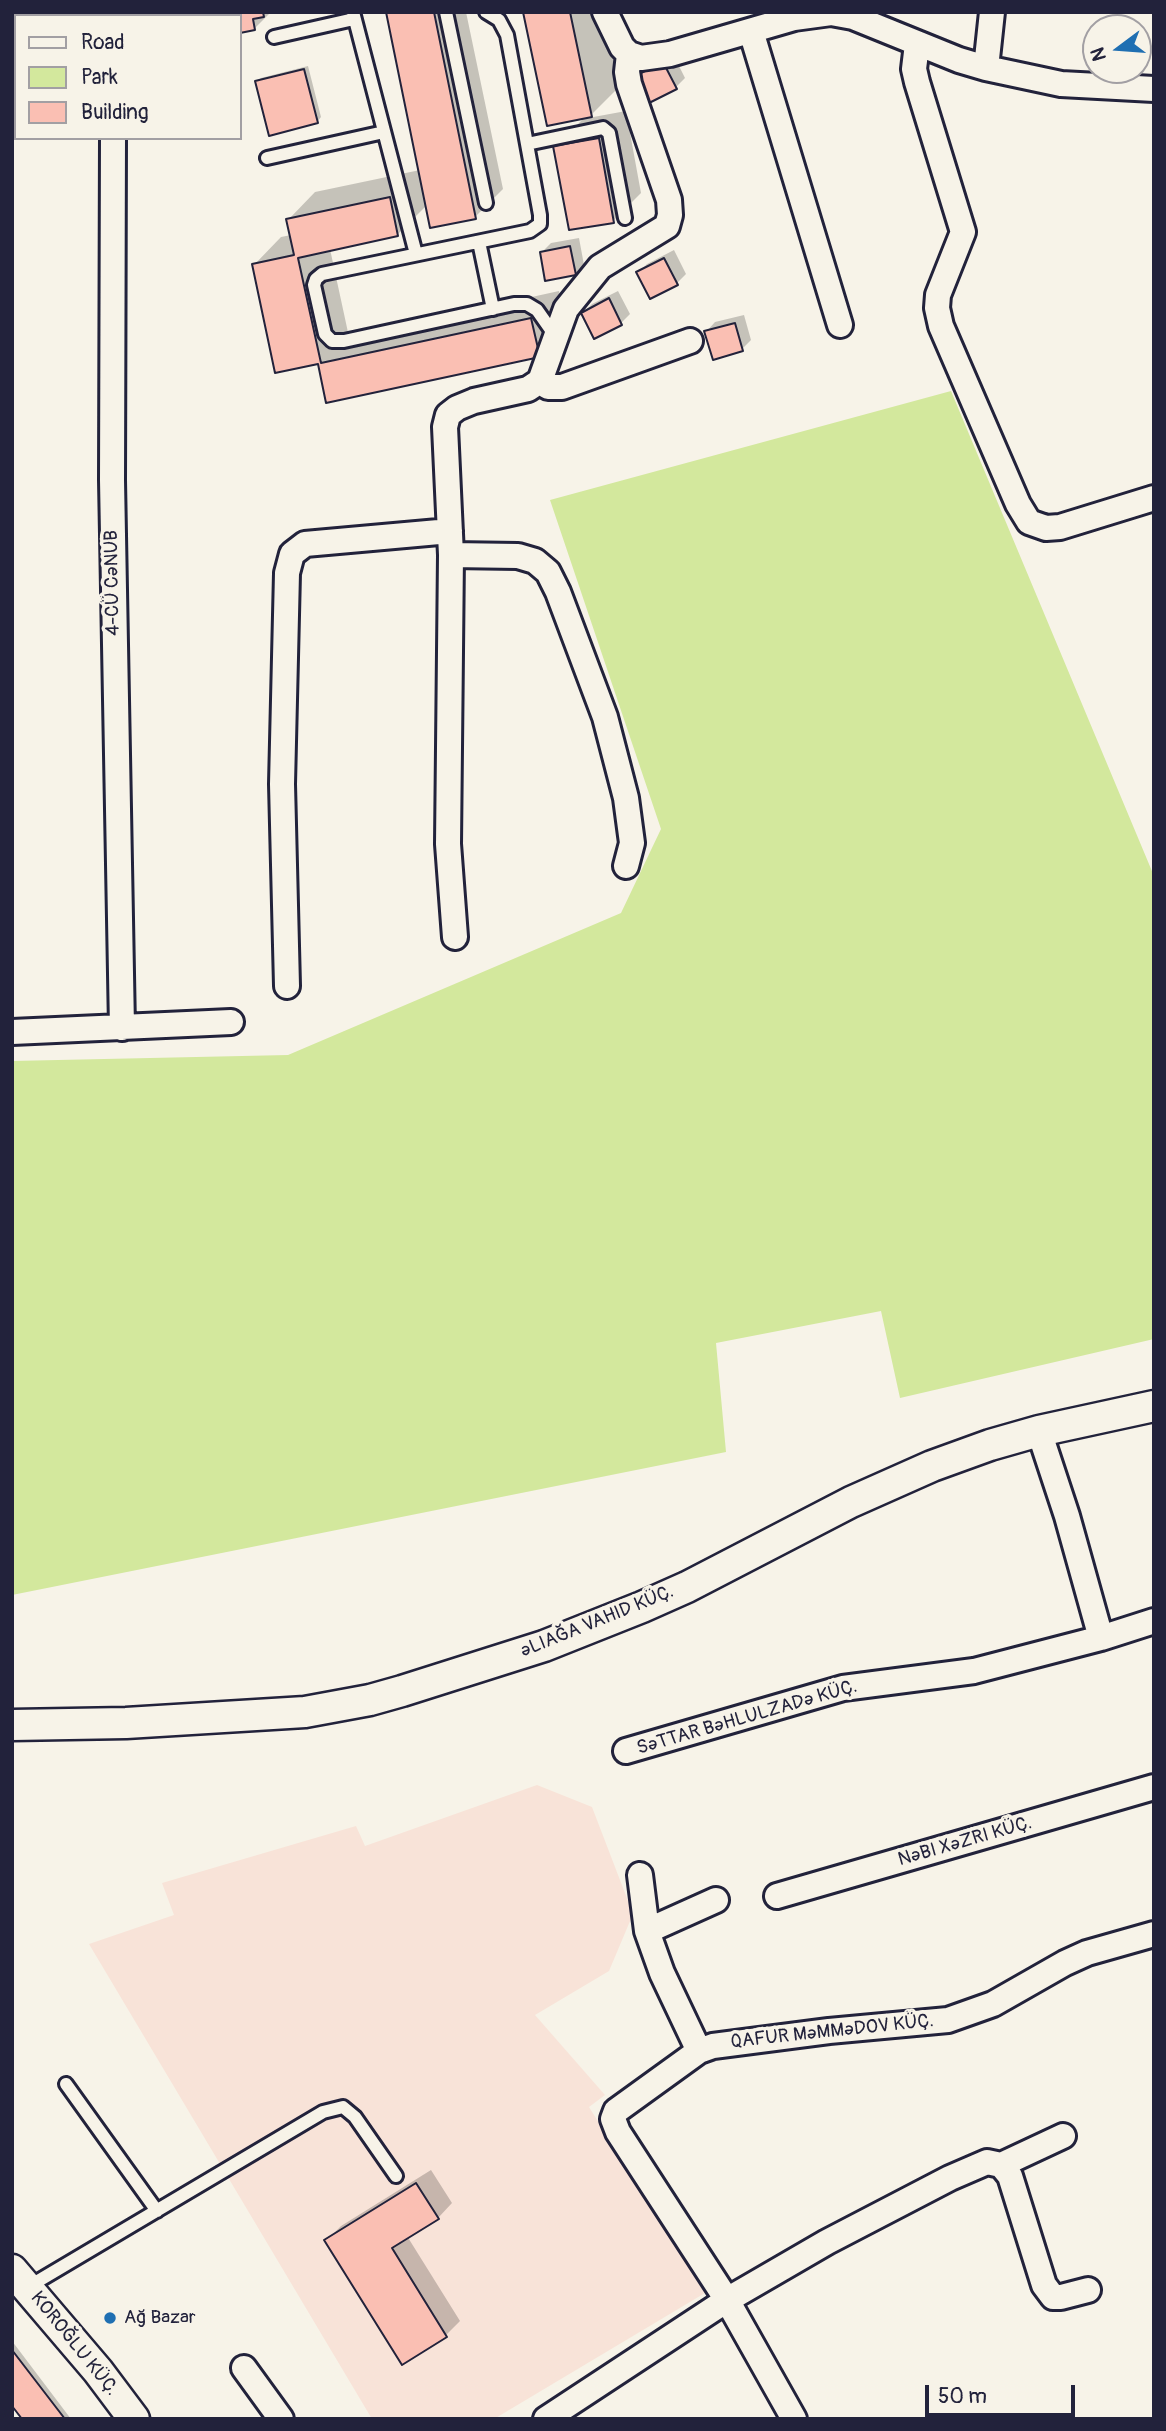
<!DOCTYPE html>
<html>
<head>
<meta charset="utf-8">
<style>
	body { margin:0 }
	#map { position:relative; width:1166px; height:2431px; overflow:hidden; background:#f7f3e8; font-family:Pangolin,sans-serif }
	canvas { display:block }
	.frame { position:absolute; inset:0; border:14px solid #22223b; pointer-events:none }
	.legend { position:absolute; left:14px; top:14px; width:228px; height:126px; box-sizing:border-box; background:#f7f3e8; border:2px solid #a29fa3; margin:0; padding:9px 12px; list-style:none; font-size:21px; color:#22223b }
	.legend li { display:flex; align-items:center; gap:14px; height:35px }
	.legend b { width:35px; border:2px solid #a29fa3 }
	.north { position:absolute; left:1082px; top:14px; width:70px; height:70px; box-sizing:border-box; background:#f7f3e8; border:2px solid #a29fa3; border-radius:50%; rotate:254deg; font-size:19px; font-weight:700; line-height:28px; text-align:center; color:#22223b }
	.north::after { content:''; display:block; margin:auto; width:24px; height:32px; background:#1f6fb2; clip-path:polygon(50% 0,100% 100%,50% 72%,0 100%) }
	.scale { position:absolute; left:925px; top:2385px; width:150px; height:32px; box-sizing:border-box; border:4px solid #22223b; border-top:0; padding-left:9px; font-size:21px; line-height:24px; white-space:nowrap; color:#22223b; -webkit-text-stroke:5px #f7f3e8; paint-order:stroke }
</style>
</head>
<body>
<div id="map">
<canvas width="1166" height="2431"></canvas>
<div class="frame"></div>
<ul class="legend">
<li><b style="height:9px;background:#f7f3e8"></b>Road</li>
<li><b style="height:19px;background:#d3e89d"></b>Park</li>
<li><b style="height:19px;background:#fabfb3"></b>Building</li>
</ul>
<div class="north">N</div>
<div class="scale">50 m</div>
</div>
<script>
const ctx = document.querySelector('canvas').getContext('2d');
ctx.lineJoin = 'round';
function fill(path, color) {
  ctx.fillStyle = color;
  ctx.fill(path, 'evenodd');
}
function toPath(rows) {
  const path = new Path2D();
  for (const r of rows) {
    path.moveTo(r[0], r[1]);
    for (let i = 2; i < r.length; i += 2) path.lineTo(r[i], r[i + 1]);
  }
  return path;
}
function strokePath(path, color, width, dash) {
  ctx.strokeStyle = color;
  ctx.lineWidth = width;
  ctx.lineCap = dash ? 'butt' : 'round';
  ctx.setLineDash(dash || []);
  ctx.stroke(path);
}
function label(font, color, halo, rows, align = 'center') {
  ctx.font = font + ' Pangolin,sans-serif';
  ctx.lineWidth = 7;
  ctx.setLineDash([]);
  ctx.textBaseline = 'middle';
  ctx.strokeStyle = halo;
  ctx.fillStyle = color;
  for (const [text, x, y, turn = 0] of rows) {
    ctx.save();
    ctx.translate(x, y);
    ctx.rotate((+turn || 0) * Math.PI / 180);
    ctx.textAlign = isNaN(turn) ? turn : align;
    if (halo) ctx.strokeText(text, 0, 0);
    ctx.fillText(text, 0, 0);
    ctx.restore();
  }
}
fill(toPath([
	[537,1785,592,1807,633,1914,609,1971,535,2015,605,2095,589,2107,705,2293,494,2419,372,2419,89,1944,174,1915,162,1883,356,1826,365,1846]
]), '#f8e3d8');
fill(toPath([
	[951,391,1154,876,1154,1339,900,1398,881,1311,716,1343,726,1452,12,1595,12,1061,288,1055,621,913,661,829,550,500]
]), '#d3e89d');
fill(toPath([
	[213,12,271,12,254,29,240,31,240,16],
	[388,12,466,12,503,189,475,217,427,205,397,235,330,249,349,337,559,291,566,327,539,355,327,401,319,362,254,265,281,237,291,235,288,220,315,192,420,170],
	[525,12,603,12,619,87,588,118,626,111,641,193,613,221,555,147,586,116],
	[673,54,685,78,676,87,638,76,647,67],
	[308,66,321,117,317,122,257,82,261,78],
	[579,238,584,265,575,274,542,252,551,243],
	[674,250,686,274,677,283,638,273,647,264],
	[618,291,630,314,621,323,583,313,592,304],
	[744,315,751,340,742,349,706,332,715,322],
	[431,2170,452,2203,438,2218,407,2236,460,2321,446,2335,327,2240,341,2226],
	[12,2341,71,2419,24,2419,12,2403]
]), '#0003');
const building = toPath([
	[211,12,263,12,264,17,253,19,255,30,240,33,240,16,212,16,211,12],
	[386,12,434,12,476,219,430,228,386,12],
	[523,12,570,12,592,117,547,126,523,12],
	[663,62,677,89,649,103,635,76,663,62],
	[304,69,318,123,269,136,255,81,304,69],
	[599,138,614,223,569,230,553,146,599,138],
	[390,197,398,236,298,258,321,363,531,318,540,357,326,403,318,364,275,373,252,264,294,255,286,219,390,197],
	[570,246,576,275,545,281,540,252,570,246],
	[664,258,678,285,650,299,636,272,664,258],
	[609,298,622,325,594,339,581,313,609,298],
	[735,323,743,351,713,360,704,331,735,323],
	[416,2183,439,2219,392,2248,447,2337,402,2365,324,2240,416,2183],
	[12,2350,65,2419,22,2419,12,2406,12,2350]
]);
fill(building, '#fabfb3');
strokePath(building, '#22223b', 2);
const service = toPath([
	[196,12,197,16],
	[353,12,416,254],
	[446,12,486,203],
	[486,12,499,20,507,35,540,215,540,224,530,231,322,274,316,279,314,285,325,334,332,341,344,341,514,304,527,304,537,310,551,330],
	[274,37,354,19],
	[527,144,603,128,609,133,625,218],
	[267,158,384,132],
	[479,242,493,309],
	[66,2084,157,2211],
	[28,2287,323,2112,343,2107,355,2117,396,2176]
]);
const minor = toPath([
	[605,12,622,47,629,54,641,58,670,54,794,18,831,13,853,17,959,60,986,68,1061,84,1154,89],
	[114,16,115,12],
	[751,31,840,325],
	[917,44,914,69,917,82,963,232,938,295,937,308,941,326,1018,504,1029,522,1046,528,1060,527,1154,498],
	[986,68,992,12],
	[113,138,112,480,122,1028],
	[540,381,548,387,562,387,690,341],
	[451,555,518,556,535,561,548,572,558,592,605,717,626,798,632,843,626,866],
	[455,937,448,844,451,555,445,427,448,415,457,408,474,401,528,389,540,381,566,309,600,267,667,226,670,215,669,200,629,84,627,72,629,54],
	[287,986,282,784,287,573,292,554,305,544,450,531],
	[12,1032,231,1022],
	[1039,1431,1067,1516,1101,1638],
	[626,1751,843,1688,974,1671,1101,1638,1154,1621],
	[640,1875,647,1931,662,1973,699,2051],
	[777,1896,1154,1787],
	[647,1931,716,1900],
	[1001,2165,1063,2136],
	[244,2368,281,2419],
	[546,2419,727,2300,618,2132,613,2119,616,2111,699,2051,713,2046,829,2031,948,2020,993,2004,1065,1963,1087,1953,1154,1934],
	[794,2419,727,2300,827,2242,950,2178,987,2162,1001,2165,1010,2176,1044,2285,1053,2297,1061,2297,1088,2290]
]);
const tertiary = toPath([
	[12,1725,126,1723,305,1712,370,1700,402,1691,544,1646,642,1607,687,1587,851,1502,932,1466,990,1445,1039,1431,1154,1406],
	[12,2270,98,2371,134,2419]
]);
strokePath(service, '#22223b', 18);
strokePath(minor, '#22223b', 30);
strokePath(tertiary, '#22223b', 35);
strokePath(service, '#f7f3e8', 12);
strokePath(minor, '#f7f3e8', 24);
strokePath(tertiary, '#f7f3e8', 30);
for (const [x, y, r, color] of [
	[110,2318,7,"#1f6fb2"]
]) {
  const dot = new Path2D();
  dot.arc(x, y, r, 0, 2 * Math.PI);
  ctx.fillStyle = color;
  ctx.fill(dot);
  strokePath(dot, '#f7f3e8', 2.5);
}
label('19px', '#22223b', '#f7f3e8', [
	["4-CÜ CƏNUB",113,583,-91],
	["ƏLIAĞA VAHID KÜÇ.",597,1622,-22],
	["SƏTTAR BƏHLULZADƏ KÜÇ.",747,1718,-16],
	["NƏBI XƏZRI KÜÇ.",965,1842,-16],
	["QAFUR MƏMMƏDOV KÜÇ.",832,2032,-6],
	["KOROĞLU KÜÇ.",74,2344,51]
]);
label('19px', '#22223b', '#f7f3e8', [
	["Ağ Bazar",124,2318]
], 'left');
</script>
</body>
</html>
